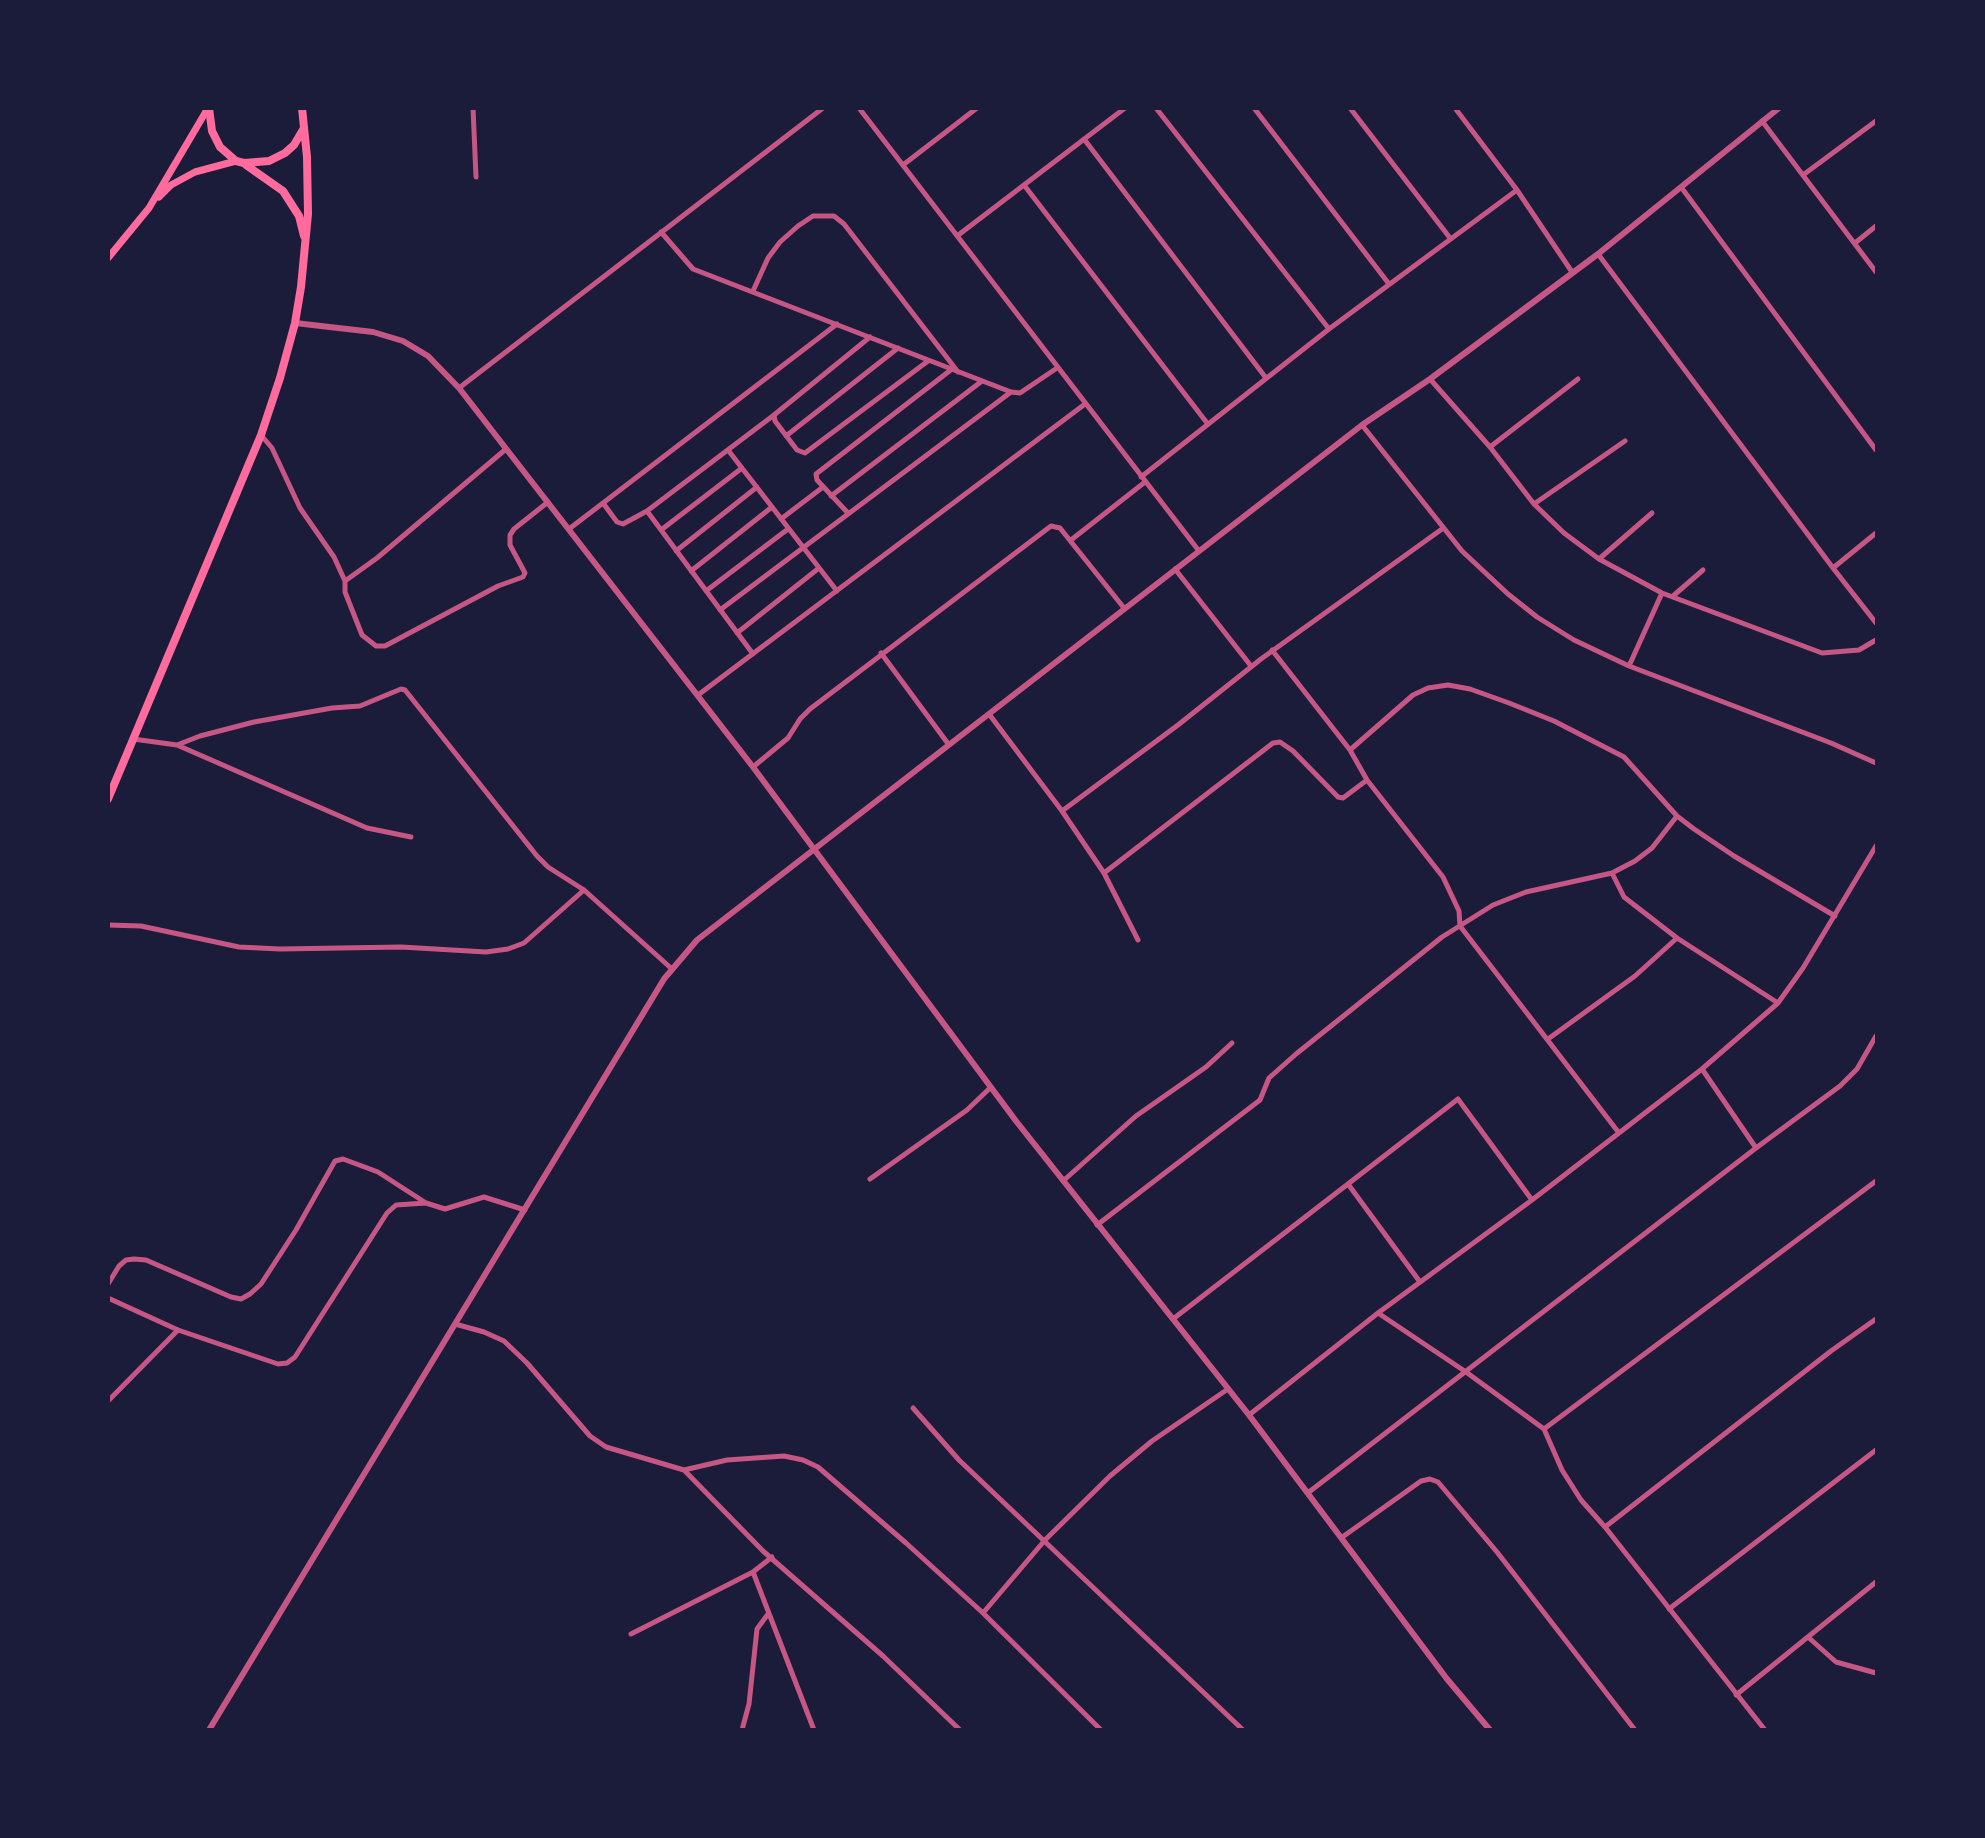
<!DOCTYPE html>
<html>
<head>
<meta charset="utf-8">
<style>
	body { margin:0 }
	#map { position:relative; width:1985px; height:1838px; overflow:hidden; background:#1b1b3a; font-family:Mulish,sans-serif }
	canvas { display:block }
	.frame { position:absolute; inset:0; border:110px solid #1b1b3a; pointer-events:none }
</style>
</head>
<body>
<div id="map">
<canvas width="1985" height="1838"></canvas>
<div class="frame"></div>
</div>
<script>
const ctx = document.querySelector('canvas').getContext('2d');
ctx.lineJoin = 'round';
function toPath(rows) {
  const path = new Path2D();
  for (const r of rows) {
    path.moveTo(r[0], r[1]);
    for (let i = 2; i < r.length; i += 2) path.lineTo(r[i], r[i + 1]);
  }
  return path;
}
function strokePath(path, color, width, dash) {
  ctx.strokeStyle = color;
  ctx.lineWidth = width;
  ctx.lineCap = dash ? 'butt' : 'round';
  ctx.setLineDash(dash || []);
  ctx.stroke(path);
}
strokePath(toPath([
	[473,108,476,177],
	[859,108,1199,551],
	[1156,108,1329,329],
	[1254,108,1389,284],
	[1350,108,1450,238],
	[1455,108,1517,190,1572,272],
	[1762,121,1876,272],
	[1084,139,1266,378],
	[903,165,977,108],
	[1803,175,1876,121],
	[1024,185,1207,423],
	[1681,187,1876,450],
	[661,232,693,269,1011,392,1020,393,1057,368],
	[957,236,1125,108],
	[1855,243,1876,226],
	[1598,254,1833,568,1876,623],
	[753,291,768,258,780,242,798,226,813,216,834,216,844,224,958,372],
	[1430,379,1490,447,1534,504,1564,533,1599,559,1662,593,1822,653,1859,650,1876,640],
	[459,388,823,108],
	[774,415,775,421,797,450,805,453,928,361],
	[1362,425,1462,551,1508,594,1537,617,1574,640,1629,666,1831,743,1876,763],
	[261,435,272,448,300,508,334,557,345,581,345,592,362,635,376,646,385,646,498,586,523,577,525,573,510,545,510,535,514,529,548,502],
	[786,436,898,348],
	[1490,447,1578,379],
	[728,450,837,591],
	[1141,477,1329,329,1517,190],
	[831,496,982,381],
	[603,503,617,522,623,524,647,511],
	[1534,504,1625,441],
	[847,512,817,480,816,474,952,369],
	[781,519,823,487],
	[569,529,837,324],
	[661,530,742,468],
	[1071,540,1145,482],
	[676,551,757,487],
	[1599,559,1652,513],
	[1833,568,1876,533],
	[1175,569,1251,666],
	[691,571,772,507],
	[345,581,377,558,506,449],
	[706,591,788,529],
	[1673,596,1703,570],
	[720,610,1011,392],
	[737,633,819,568],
	[881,653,949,745],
	[753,654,647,511,774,415,870,337],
	[1629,666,1662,593],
	[698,695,1085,404],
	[989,714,1062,811,1104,873,1138,940],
	[133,739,177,745,367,828,411,837],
	[177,745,200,736,254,722,332,708,360,706,401,689,405,690,537,856,548,867,584,890,672,969],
	[1350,750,1413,695,1428,688,1448,685,1470,689,1509,703,1554,721,1624,757,1677,816,1694,829,1734,856,1835,916],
	[753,767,788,738,800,719,810,709,1051,526,1060,528,1124,608],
	[1367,780,1443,877,1459,911,1460,926,1619,1133],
	[1062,811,1178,725,1261,659,1442,529],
	[1104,873,1273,743,1280,742,1293,751,1338,797,1343,798,1367,780,1350,750,1272,650],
	[1612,873,1624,897,1677,938,1778,1003],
	[108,925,141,926,239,947,280,949,401,947,486,952,508,949,524,943,584,890],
	[1548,1039,1635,976,1677,938],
	[1702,1069,1756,1148],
	[870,1179,967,1110,991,1087],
	[1063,1181,1136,1116,1206,1067,1232,1043],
	[1348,1184,1420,1282],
	[1097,1225,1260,1100,1269,1078,1296,1054,1442,937,1493,905,1526,892,1612,873,1635,861,1652,848,1677,816],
	[108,1284,119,1266,126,1260,134,1259,146,1260,231,1297,241,1299,250,1294,261,1284,296,1230,335,1161,343,1159,378,1172,426,1203],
	[108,1298,178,1330,278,1364,287,1363,295,1357,387,1213,396,1205,426,1203,445,1209,484,1197,525,1210],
	[1378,1313,1466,1372,1544,1429,1562,1470,1581,1500,1605,1527,1765,1730],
	[1173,1319,1458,1099,1532,1200],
	[455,1324,484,1332,504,1341,527,1363,590,1436,606,1447,684,1470,763,1551,883,1656,960,1730],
	[108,1401,178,1330],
	[913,1408,959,1460,1243,1730],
	[1249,1415,1378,1313,1532,1200,1702,1069,1778,1003,1803,968,1876,846],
	[1544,1429,1876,1181],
	[684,1470,727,1460,784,1456,803,1460,818,1467,906,1543,983,1613,1101,1730],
	[1309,1492,1756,1148,1840,1086,1857,1069,1876,1036],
	[1605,1527,1831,1351,1876,1319],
	[1341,1538,1421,1481,1430,1479,1438,1482,1497,1552,1635,1730],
	[753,1572,814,1730],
	[1669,1609,1876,1450],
	[983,1613,1045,1540,1110,1476,1152,1441,1228,1389],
	[631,1634,753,1572,772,1557],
	[1808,1637,1836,1662,1876,1673],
	[1736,1695,1876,1582],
	[742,1730,749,1704,757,1629,768,1614]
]), '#c65784', 5);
strokePath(toPath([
	[295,323,373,332,403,341,428,356,459,388,753,767,1016,1121,1249,1415,1447,1679,1490,1730],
	[209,1730,664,979,697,940,1362,425,1430,379,1598,254,1779,108]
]), '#c65784', 6);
strokePath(toPath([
	[159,197,171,185,195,172,236,161],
	[108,258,149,208,208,108]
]), '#ff6b9d', 7);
strokePath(toPath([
	[209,108,212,131,220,147,236,161,244,163,269,161,285,153,294,145,304,128],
	[246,165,283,191,299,216,304,236],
	[108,799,261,435,280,378,295,323,301,287,308,214,307,157,302,108]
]), '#ff6b9d', 8);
</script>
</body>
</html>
